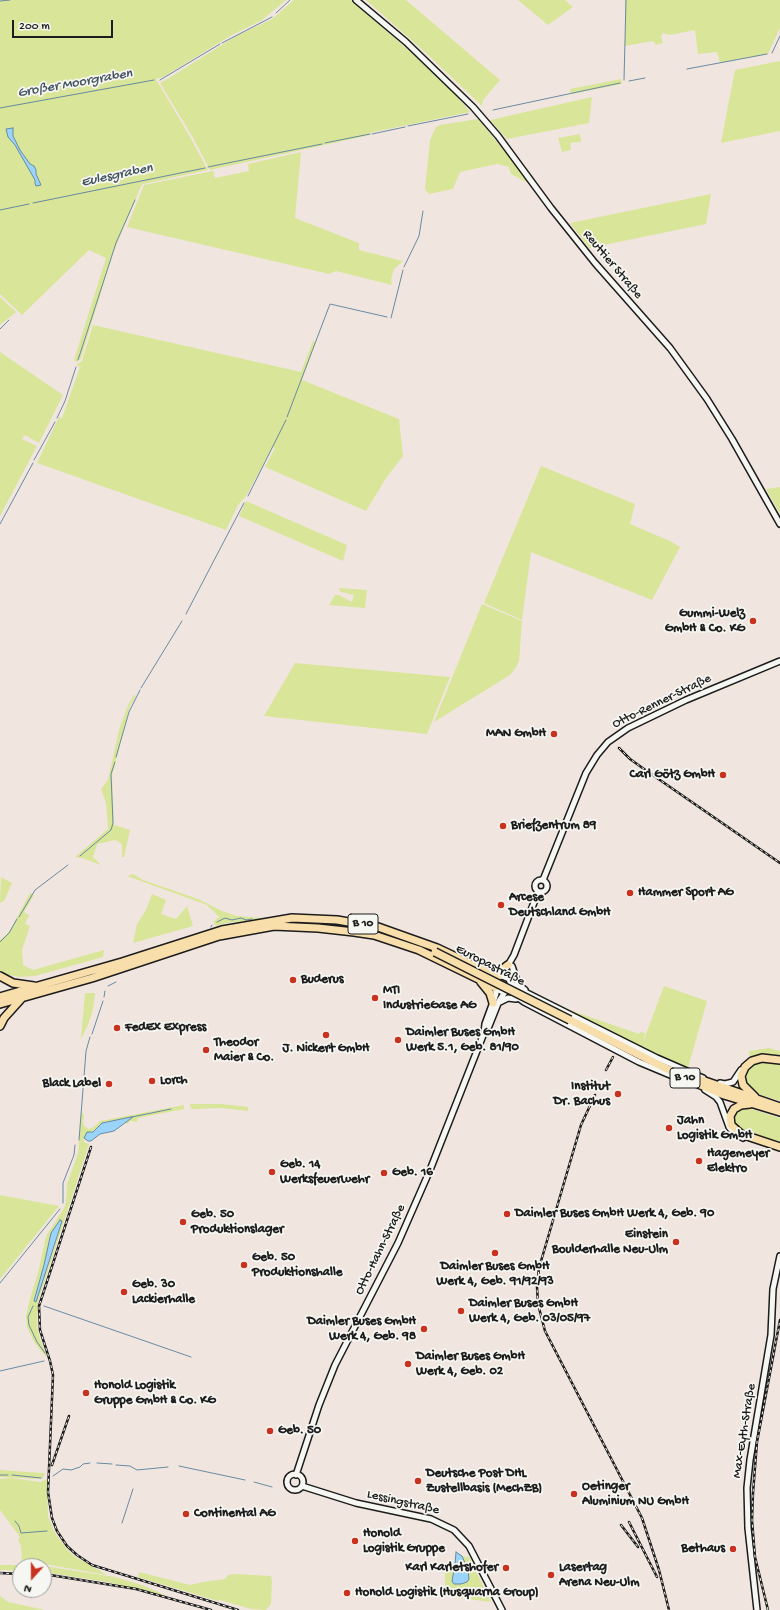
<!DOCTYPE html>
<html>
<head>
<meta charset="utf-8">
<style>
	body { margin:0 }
	#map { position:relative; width:780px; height:1610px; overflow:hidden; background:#f1e6df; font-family:"Gochi Hand",sans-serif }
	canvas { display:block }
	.north { position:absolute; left:12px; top:1558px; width:40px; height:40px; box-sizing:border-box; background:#f6f6f2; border:1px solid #9f9f9c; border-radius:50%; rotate:201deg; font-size:11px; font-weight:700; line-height:16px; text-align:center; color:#1c1c1c }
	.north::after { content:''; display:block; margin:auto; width:14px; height:18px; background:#c8321e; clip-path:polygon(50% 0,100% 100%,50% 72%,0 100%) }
	.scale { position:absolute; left:12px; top:20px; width:101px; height:18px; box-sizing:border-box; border:2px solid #1c1c1c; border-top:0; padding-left:5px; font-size:12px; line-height:14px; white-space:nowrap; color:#1c1c1c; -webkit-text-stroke:3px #f6f6f2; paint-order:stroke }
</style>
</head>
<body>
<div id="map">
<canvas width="780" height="1610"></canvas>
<div class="north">N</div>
<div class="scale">200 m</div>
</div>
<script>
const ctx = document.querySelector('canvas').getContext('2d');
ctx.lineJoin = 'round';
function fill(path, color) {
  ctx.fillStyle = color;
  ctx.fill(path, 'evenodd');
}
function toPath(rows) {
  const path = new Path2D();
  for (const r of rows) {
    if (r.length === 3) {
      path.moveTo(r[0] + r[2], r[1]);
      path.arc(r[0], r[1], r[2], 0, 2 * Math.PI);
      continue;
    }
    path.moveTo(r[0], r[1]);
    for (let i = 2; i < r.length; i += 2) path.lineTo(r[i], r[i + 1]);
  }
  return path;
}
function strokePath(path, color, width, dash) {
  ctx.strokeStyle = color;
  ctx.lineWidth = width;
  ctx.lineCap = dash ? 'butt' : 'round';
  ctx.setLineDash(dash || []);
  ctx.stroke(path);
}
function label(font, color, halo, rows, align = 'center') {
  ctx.font = font + ' "Gochi Hand",sans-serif';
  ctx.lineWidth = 3.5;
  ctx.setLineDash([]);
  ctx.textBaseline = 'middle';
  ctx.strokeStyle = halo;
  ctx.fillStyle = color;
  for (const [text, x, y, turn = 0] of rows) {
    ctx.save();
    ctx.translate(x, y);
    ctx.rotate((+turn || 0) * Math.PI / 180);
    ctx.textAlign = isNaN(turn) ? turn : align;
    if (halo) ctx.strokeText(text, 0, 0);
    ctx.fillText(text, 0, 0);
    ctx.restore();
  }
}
fill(toPath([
	[0,0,286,0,262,20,232,35,163,77,156,79,190,137,208,170,143,184,141,186,113,253,81,358,77,362,74,360,106,258,89,250,22,315,0,294],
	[294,0,351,0,408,50,453,92,470,112,369,133,370,135,210,170,192,136,160,83,166,80,236,36,272,19],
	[366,0,406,0,500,80,483,100,482,106,426,53],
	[518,0,565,0,573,7,548,25],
	[625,0,780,0,780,28,768,54,720,63,717,52,698,54,695,30,670,35,663,33,661,36,663,43,656,45,653,41,625,46],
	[780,61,780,131,721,143,735,70],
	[621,79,622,84,571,94,570,89],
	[592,97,589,123,507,139,490,120],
	[478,119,529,181,528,183,511,174,509,167,497,164,460,172,453,189,429,194,425,189,430,140,436,127,440,125],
	[580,134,581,142,570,143,571,150,562,152,558,138],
	[301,152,295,218,359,243,359,250,403,261,394,269,391,280,392,285,336,271,329,274,127,227,144,185,213,171,215,178,249,171,248,164],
	[711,194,706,224,589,248,570,223],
	[0,297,16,312,0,325],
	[93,325,301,372,313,341,316,342,302,380,399,419,403,456,386,478,366,511,265,467,275,448,273,447,246,496,238,505,226,530,37,463,59,417,62,418,80,367,76,365,82,361],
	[0,352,63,395,39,443,25,435,22,439,37,446,0,516],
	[541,466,635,504,630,524,670,541,680,547,652,600,531,552,522,620,484,603],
	[780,487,780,514,766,489],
	[246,501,347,545,343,561,239,516],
	[339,588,367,590,365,608,329,605,335,595,339,595,352,602,354,595,341,592,339,590],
	[482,604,522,621,519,661,515,669,510,675,434,722],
	[295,663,450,677,427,734,264,716],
	[134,695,136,696,130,706,112,776,114,825,130,830,124,857,122,857,122,844,115,840,97,844,93,857,101,865,82,858,75,857,108,829,106,803,101,789,108,780,119,730,128,705],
	[133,874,143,880,198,899,222,911,237,916,261,918,293,915,324,916,354,919,372,922,372,924,276,918,227,923,216,926,213,922,219,917,207,905,127,876],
	[1,877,12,883,4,901,0,903],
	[30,893,34,895,24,912,29,915,25,924,30,926,22,950,23,965,33,970,104,950,103,957,35,976,20,977,9,975,8,977,2,973,0,970,0,940,9,932],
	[152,894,166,900,161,914,176,919,187,906,193,926,133,943,137,924,146,910],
	[664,986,707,1001,688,1068,640,1049,567,1011,567,1009,639,1034,640,1032,645,1033,643,1042],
	[85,993,95,993,93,1010,88,1025,81,1039],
	[769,1048,780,1051,780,1056,761,1054,750,1057,749,1051],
	[757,1060,780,1061,780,1101,752,1092,746,1086,743,1078,745,1071],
	[190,1104,222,1104,248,1107,248,1111,221,1108,191,1109],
	[184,1105,184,1109,138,1118,137,1122,131,1121,127,1124,125,1122,130,1119,104,1122,84,1138,84,1142,89,1144,38,1302,37,1327,40,1339,47,1356,45,1356,34,1342,27,1327,26,1316,29,1302,39,1269,46,1236,64,1208,66,1202,67,1184,78,1153,81,1113,83,1113,84,1117,83,1121,84,1126,89,1129,95,1126,100,1121],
	[62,1221,36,1302,34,1301,44,1265],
	[748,1108,780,1118,780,1144,744,1134,732,1124,734,1111],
	[0,1195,59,1206,0,1279],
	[0,1470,43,1473,45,1473,43,1478,37,1479,0,1477],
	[10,1478,40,1482,47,1479,48,1516,55,1533,67,1549,74,1556,107,1575,44,1564,22,1564,21,1546,18,1539,20,1537,0,1510,0,1479],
	[457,1556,469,1557,491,1602,445,1596,445,1571,451,1571],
	[0,1565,33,1565,41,1566,20,1566,20,1571,0,1570],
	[44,1566,115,1577,142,1585,167,1596,107,1582,44,1572],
	[139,1572,190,1585,203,1582,225,1579,228,1575,235,1574,271,1576,272,1581,271,1604,266,1610,251,1609,220,1600,218,1601,138,1577],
	[0,1596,8,1602,45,1610,0,1610]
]), '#d9e598');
const water = toPath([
	[13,128,13,136,20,150,30,164,34,166,36,170,36,174,41,185,36,186,35,183,35,180,15,145,8,137,6,129,13,128],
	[131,1117,133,1117,114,1131,100,1134,91,1141,88,1141,84,1138,87,1132,93,1132,102,1123,131,1117],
	[60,1220,62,1221,36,1302,34,1301,44,1265,51,1233,60,1220],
	[456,1552,462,1556,468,1570,469,1579,467,1582,461,1584,454,1584,452,1581,455,1564,456,1552]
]);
fill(water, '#9bd4fa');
strokePath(water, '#688aa1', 1);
strokePath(toPath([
	[0,1,10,0],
	[276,13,290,0],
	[222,43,272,17],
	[772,53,780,36],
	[687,69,767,54],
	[160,80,220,44],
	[624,80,626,0],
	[629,81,645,78],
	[0,108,154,80],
	[493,110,620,83],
	[408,126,468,114],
	[372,134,405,127],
	[325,143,370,134],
	[208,167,322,144],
	[33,203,205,168],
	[0,210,29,204],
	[404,267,419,236,423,211],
	[391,318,403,270],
	[0,329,9,320],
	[78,360,116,243,135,200],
	[287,417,330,304,387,317],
	[57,418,65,401,76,367],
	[34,460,55,422],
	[248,496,286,420],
	[0,524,33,463],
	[186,614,244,503],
	[141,688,182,621],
	[116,757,129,712,140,690],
	[80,856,111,830,113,823,111,774,115,762],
	[19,917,35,890,68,865],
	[217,922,225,918,232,920,241,918,246,920,252,919],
	[211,927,212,925],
	[0,942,9,933,17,919],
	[108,986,116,982],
	[104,997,105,991],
	[92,1034,103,1001],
	[132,1117,171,1109],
	[79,1140,85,1064,86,1051,90,1037],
	[63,1203,63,1183,74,1155,75,1145],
	[0,1283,60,1209],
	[33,1306,28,1317,29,1325,37,1342,45,1353],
	[44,1306,191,1357],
	[0,1371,44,1361],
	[97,1463,112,1464],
	[116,1465,130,1466,137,1470,168,1467],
	[179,1466,245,1480],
	[0,1475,8,1475],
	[12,1475,41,1478],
	[53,1476,63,1469,71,1470,80,1467,83,1464,90,1463],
	[254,1482,272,1487],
	[15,1521,19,1526,21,1533,47,1531],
	[122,1523,133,1489]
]), '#688aa1', 1);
const secondary = toPath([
	[356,0,406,42,473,107,498,136,551,208,595,263,670,348,707,399,732,439,780,524],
	[541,886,6],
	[543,880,586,773,597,755,608,742,628,728,686,700,780,661],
	[512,966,518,984,525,990],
	[507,967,514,955,538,892],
	[511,983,519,989,657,1058,703,1078],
	[514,995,524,1002,639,1062,687,1082],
	[498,1003,508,998,516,999],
	[484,1033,489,1026,499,1001,505,992],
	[720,1083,725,1084,733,1082,741,1070],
	[705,1090,716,1097,720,1102,729,1127,735,1134,743,1138],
	[295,1482,8],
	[296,1475,319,1405,335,1365,398,1243,430,1170,484,1033,485,1024,496,994,495,981,498,977,502,976,509,979,511,985,509,990,503,992,496,989],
	[302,1486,356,1503,431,1519,454,1530,469,1546,502,1610],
	[757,1610,748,1528,747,1488,750,1460,771,1335,773,1289,780,1256]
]);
const highway = toPath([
	[489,972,499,972,508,965],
	[0,976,13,983,34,986],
	[481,982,490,993,493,1003],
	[0,997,122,962,222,930,292,918,337,920,378,927,437,948,498,977],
	[0,1004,92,978,219,936,274,926,318,928,354,932,374,935,419,950,495,987],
	[570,1020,691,1081,724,1095,780,1112],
	[0,1026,4,1018,22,998],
	[699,1079,780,1107],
	[755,1097,743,1085,741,1076,745,1067,752,1061,762,1058,780,1060],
	[750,1104,741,1105,734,1109,730,1116,731,1125,741,1134,780,1147]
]);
strokePath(secondary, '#1c1c1c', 8);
strokePath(highway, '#1c1c1c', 10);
strokePath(secondary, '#f6f6f2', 5);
strokePath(highway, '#f8deab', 7);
const rail = toPath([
	[619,748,630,759,644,769,780,863],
	[606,1070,613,1057],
	[595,1095,581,1125,539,1268,537,1287,538,1304,545,1331,642,1518,659,1570,669,1610],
	[91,1147,39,1306,40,1330,50,1361,53,1375,48,1492,52,1518,57,1531,67,1546,77,1555,92,1565,238,1610],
	[52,1465,69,1416],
	[629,1522,657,1577],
	[621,1525,638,1547],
	[0,1573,20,1574],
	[44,1574,136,1589,211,1610],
	[768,1610,755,1557,752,1520,753,1493,757,1442,780,1320]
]);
strokePath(rail, '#1c1c1c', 2.5);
strokePath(rail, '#f6f6f2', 1, [3]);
const highwayBridge = toPath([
	[435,952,570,1020]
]);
strokePath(highwayBridge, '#1c1c1c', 10, []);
strokePath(highwayBridge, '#f8deab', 7);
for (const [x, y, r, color] of [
	[753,621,4,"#c8321e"],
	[554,734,4,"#c8321e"],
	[723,775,4,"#c8321e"],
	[503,826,4,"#c8321e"],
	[630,893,4,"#c8321e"],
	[501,905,4,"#c8321e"],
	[293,980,4,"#c8321e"],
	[375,998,4,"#c8321e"],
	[117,1028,4,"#c8321e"],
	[326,1035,4,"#c8321e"],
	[398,1040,4,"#c8321e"],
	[206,1050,4,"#c8321e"],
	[152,1081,4,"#c8321e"],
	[109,1084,4,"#c8321e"],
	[618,1094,4,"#c8321e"],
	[669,1128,4,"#c8321e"],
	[699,1161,4,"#c8321e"],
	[272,1172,4,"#c8321e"],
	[384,1173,4,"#c8321e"],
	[507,1214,4,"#c8321e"],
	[183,1222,4,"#c8321e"],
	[676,1242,4,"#c8321e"],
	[495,1253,4,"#c8321e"],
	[244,1265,4,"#c8321e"],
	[124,1292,4,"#c8321e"],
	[461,1311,4,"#c8321e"],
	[424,1329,4,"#c8321e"],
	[408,1364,4,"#c8321e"],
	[86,1393,4,"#c8321e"],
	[270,1431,4,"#c8321e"],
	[418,1481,4,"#c8321e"],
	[574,1494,4,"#c8321e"],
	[186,1514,4,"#c8321e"],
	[355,1541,4,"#c8321e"],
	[733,1549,4,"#c8321e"],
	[506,1568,4,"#c8321e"],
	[551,1575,4,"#c8321e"],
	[347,1593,4,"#c8321e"]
]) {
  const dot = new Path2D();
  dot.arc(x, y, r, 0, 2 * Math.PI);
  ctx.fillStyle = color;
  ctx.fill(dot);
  strokePath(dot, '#f6f6f2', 1.5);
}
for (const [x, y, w] of [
	[363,924,30],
	[685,1078,30]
]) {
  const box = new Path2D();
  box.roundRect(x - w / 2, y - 10, w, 20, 3);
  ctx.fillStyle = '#f6f6f2';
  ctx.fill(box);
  strokePath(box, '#1c1c1c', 1);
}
label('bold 12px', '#1c1c1c', null, [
	["B 10",363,924],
	["B 10",685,1078]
]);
label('13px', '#1c1c1c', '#f6f6f2', [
	["Reuttier Straße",612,265,50],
	["Otto-Renner-Straße",662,702,-26],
	["Europastraße",490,966,27],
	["Otto-Hahn-Straße",381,1250,-64],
	["Max-Eyth-Straße",745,1431,-81],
	["Lessingstraße",403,1503,13]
]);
label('bold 13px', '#1c1c1c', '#f6f6f2', [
	["Gummi-Welz",745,614,"right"],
	["GmbH & Co. KG",745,629,"right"],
	["MAN GmbH",546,734,"right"],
	["Carl Götz GmbH",715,775,"right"],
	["Briefzentrum 89",511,826],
	["Hammer Sport AG",638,893],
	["Arcese",509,898],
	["Deutschland GmbH",509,913],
	["Buderus",301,980],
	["MTI",383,991],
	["IndustrieGase AG",383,1006],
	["FedEx Express",125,1028],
	["Daimler Buses GmbH",406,1033],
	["Werk 5.1, Geb. 81/90",406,1048],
	["Theodor",214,1043],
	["Maier & Co.",214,1058],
	["J. Nickert GmbH",326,1049,"center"],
	["Lorch",160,1081],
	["Black Label",101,1084,"right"],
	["Institut",610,1087,"right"],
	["Dr. Bachus",610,1102,"right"],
	["Jahn",677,1121],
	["Logistik GmbH",677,1136],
	["Hagemeyer",707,1154],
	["Elektro",707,1169],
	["Geb. 14",280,1165],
	["Werksfeuerwehr",280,1180],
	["Geb. 16",392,1173],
	["Daimler Buses GmbH Werk 4, Geb. 90",515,1214],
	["Geb. 50",191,1215],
	["Produktionslager",191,1230],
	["Einstein",668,1235,"right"],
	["Boulderhalle Neu-Ulm",668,1250,"right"],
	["Geb. 50",252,1258],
	["Produktionshalle",252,1273],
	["Daimler Buses GmbH",495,1267,"center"],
	["Werk 4, Geb. 91/92/93",495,1282,"center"],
	["Geb. 30",132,1285],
	["Lackierhalle",132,1300],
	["Daimler Buses GmbH",469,1304],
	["Werk 4, Geb. 03/05/97",469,1319],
	["Daimler Buses GmbH",416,1322,"right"],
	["Werk 4, Geb. 98",416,1337,"right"],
	["Daimler Buses GmbH",416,1357],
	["Werk 4, Geb. 02",416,1372],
	["Honold Logistik",94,1386],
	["Gruppe GmbH & Co. KG",94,1401],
	["Geb. 50",278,1431],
	["Deutsche Post DHL",426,1474],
	["Zustellbasis (MechZB)",426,1489],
	["Oetinger",582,1487],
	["Aluminium NU GmbH",582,1502],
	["Continental AG",194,1514],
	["Honold",363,1534],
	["Logistik Gruppe",363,1549],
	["Bethaus",725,1549,"right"],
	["Karl Karletshofer",498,1568,"right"],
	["Lasertag",559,1568],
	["Arena Neu-Ulm",559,1583],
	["Honold Logistik (Husqvarna Group)",355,1593]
], 'left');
label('italic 14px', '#42535f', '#f6f6f2', [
	["Großer Moorgraben",75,84,-10],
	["Eulesgraben",117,176,-12]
]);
</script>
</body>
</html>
